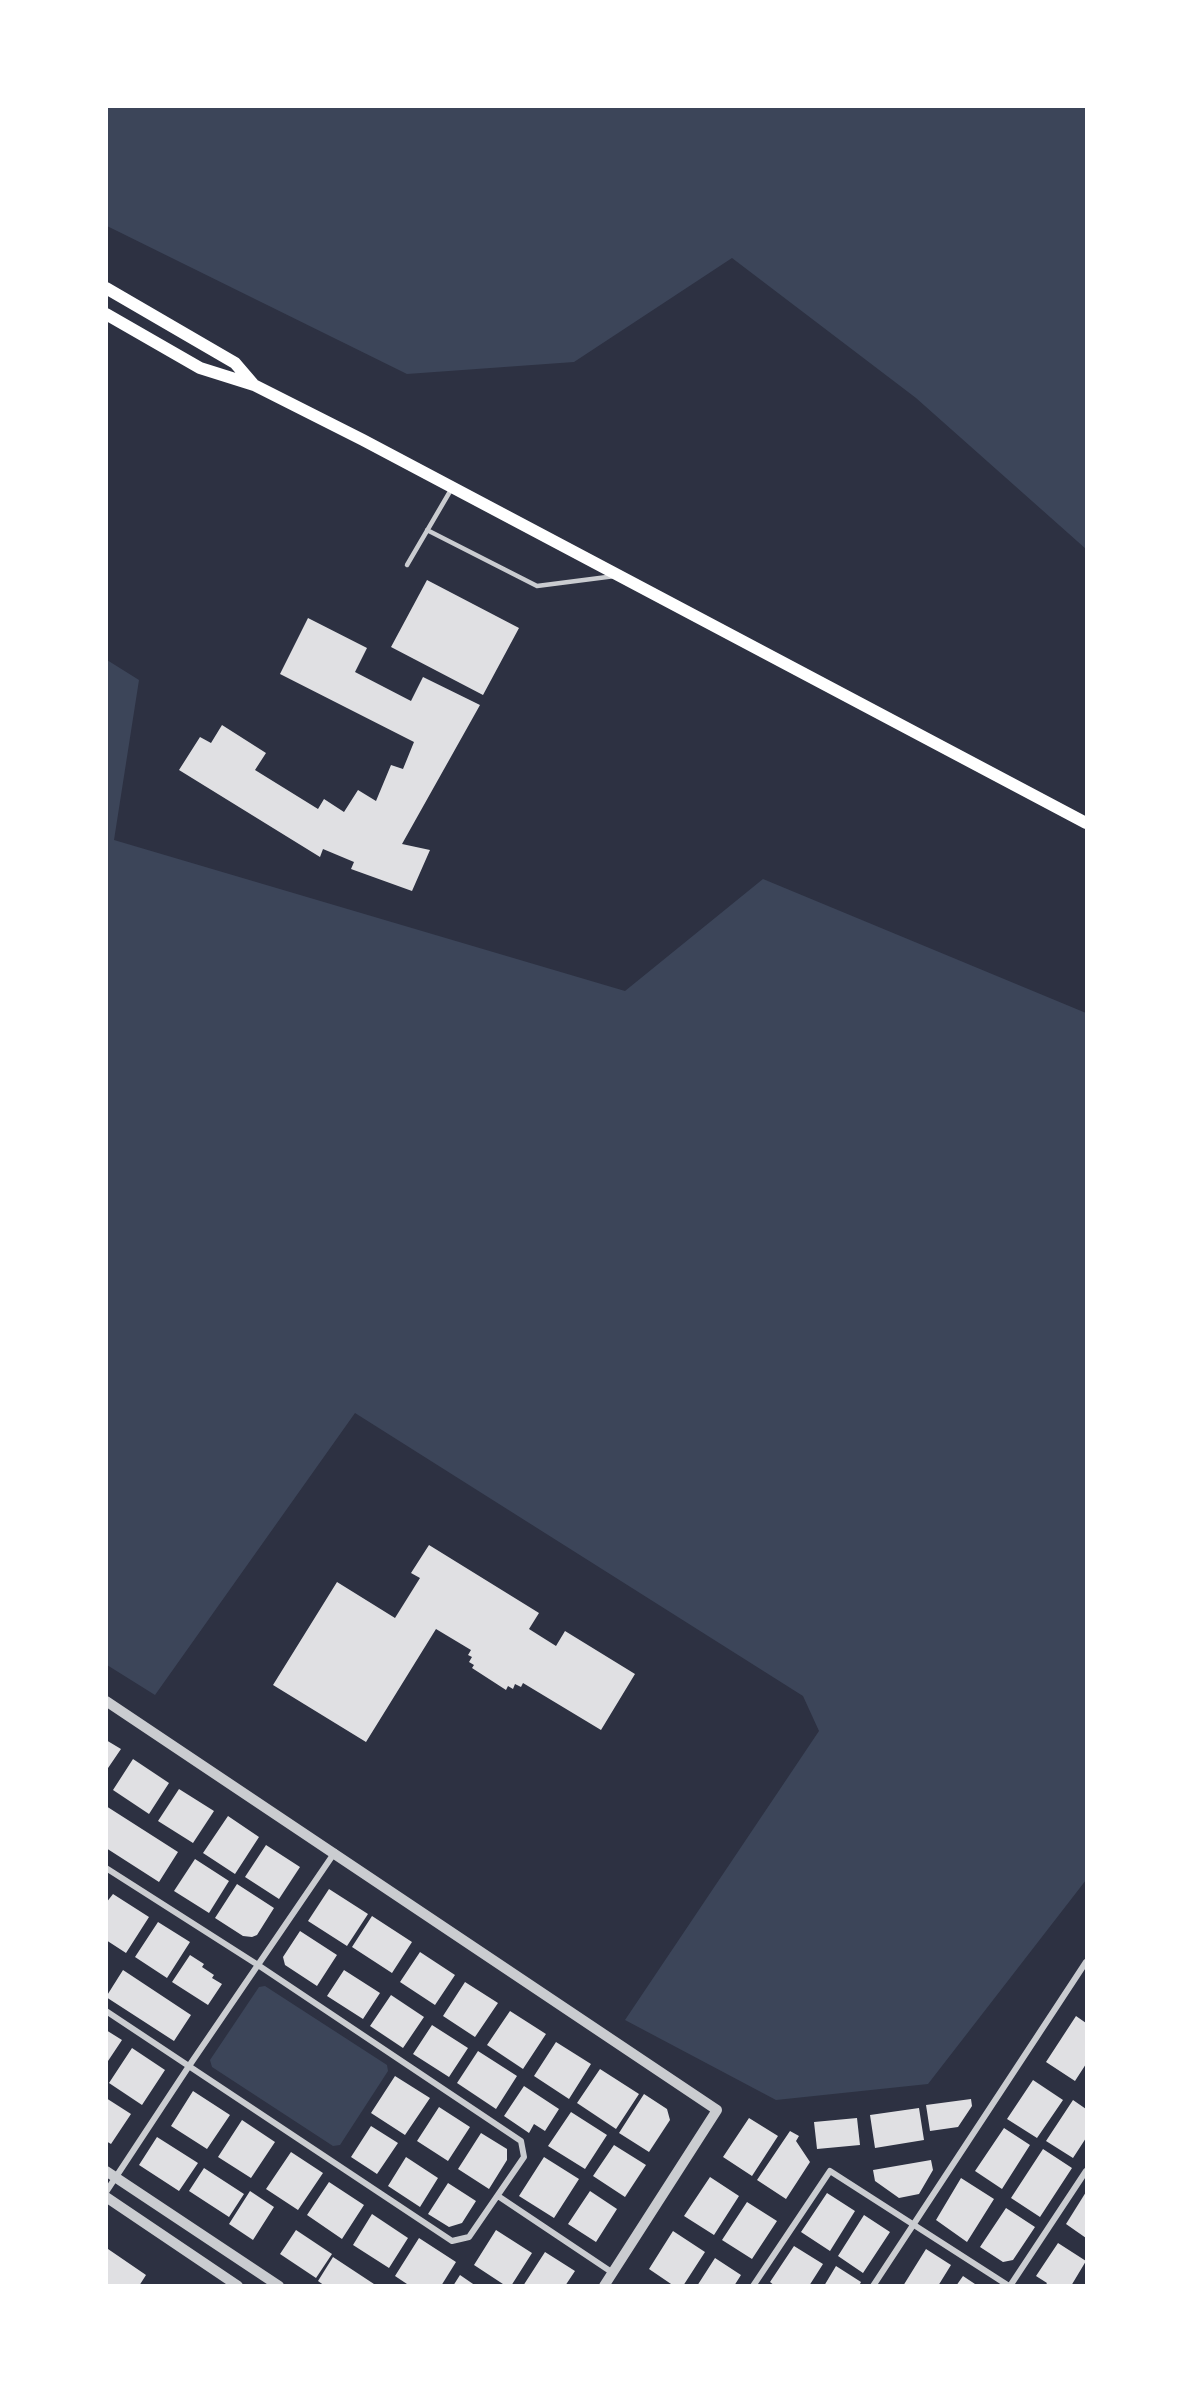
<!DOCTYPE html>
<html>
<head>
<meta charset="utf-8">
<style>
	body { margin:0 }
	#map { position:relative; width:1193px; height:2392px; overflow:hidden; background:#2d3142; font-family:"Roboto Serif",serif }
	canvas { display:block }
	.frame { position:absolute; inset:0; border:108px solid #fff; pointer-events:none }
</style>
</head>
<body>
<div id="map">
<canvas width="1193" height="2392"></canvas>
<div class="frame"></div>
</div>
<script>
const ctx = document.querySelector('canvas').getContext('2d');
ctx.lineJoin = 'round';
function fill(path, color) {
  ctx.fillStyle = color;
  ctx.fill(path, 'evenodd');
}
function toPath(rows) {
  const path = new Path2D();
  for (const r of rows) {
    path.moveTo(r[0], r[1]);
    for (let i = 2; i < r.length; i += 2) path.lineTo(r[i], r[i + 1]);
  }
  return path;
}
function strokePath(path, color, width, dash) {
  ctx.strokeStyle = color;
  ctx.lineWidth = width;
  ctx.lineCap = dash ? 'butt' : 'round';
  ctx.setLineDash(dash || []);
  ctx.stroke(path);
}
fill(toPath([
	[106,107,1086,107,1086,549,916,398,732,258,574,362,407,374,107,226],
	[107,660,139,680,114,840,625,991,763,879,1086,1013,1086,1880,928,2084,776,2100,625,2020,819,1731,803,1696,355,1413,155,1695,107,1665],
	[265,1986,387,2065,388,2071,340,2145,333,2146,212,2067,210,2060,259,1987]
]), '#3c4559');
fill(toPath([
	[427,580,519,628,483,695,391,647],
	[308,618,367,648,355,672,411,701,423,677,480,705,402,844,430,850,412,891,351,869,354,862,323,849,320,857,179,770,200,737,211,743,222,725,266,753,255,770,318,809,324,799,344,812,358,790,376,801,391,765,403,769,414,742,280,674],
	[429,1545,539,1613,529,1629,556,1646,565,1631,635,1674,601,1730,523,1683,521,1687,515,1684,513,1689,508,1686,506,1690,472,1668,474,1665,469,1662,472,1657,468,1655,471,1650,436,1629,366,1742,273,1685,337,1582,395,1618,420,1578,411,1573],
	[106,1740,121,1749,106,1771],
	[133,1759,169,1783,149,1814,113,1790],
	[179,1789,214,1811,193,1843,158,1821],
	[106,1806,178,1852,159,1882,106,1848],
	[228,1816,259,1837,235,1874,203,1853],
	[266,1845,300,1867,279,1899,245,1877],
	[195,1859,229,1881,209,1913,174,1891],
	[237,1884,274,1908,257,1935,252,1937,243,1936,215,1918],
	[329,1889,368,1914,347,1946,308,1921],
	[113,1894,149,1917,126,1953,106,1940,106,1903],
	[372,1916,412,1942,392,1973,352,1947],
	[158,1922,190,1942,167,1978,135,1957],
	[300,1931,337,1955,317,1986,285,1965,283,1957],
	[420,1952,455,1975,435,2005,400,1982],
	[190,1955,204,1964,202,1967,214,1975,212,1978,222,1984,208,2005,172,1982],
	[123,1970,191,2015,174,2041,106,1997],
	[344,1970,380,1993,363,2019,327,1996],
	[465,1982,498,2003,475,2037,443,2016],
	[391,1995,424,2017,403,2048,370,2026],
	[510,2011,546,2034,523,2069,487,2045],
	[1076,2016,1086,2023,1086,2064,1075,2081,1046,2062],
	[432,2025,468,2048,449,2077,413,2054],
	[106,2030,122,2040,106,2064],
	[556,2042,591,2064,569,2099,534,2076],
	[132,2048,165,2070,142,2105,109,2083],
	[478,2051,517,2076,496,2109,457,2083],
	[600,2069,639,2094,616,2129,577,2103],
	[395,2076,430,2098,405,2135,371,2113],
	[1033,2080,1063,2100,1037,2138,1007,2119],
	[524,2086,559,2109,545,2131,534,2124,529,2133,504,2116],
	[193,2091,230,2115,207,2149,171,2126],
	[644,2094,667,2109,670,2120,649,2152,619,2133],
	[106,2098,131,2114,111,2144,106,2141],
	[971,2099,972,2106,958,2127,930,2131,926,2105],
	[1073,2100,1086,2109,1086,2138,1073,2158,1046,2141],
	[439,2107,470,2127,448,2161,417,2141],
	[919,2108,924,2140,875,2148,870,2115],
	[571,2112,607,2135,585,2169,548,2146],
	[749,2118,778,2136,752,2176,723,2157],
	[857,2118,860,2145,817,2149,814,2122],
	[242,2120,275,2142,251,2178,218,2157],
	[371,2126,398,2143,377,2174,351,2157],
	[1004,2128,1030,2145,1002,2189,975,2171],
	[790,2131,799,2136,796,2141,810,2162,786,2199,757,2180],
	[481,2133,507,2149,507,2160,489,2189,458,2169],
	[157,2137,198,2163,179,2191,139,2165],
	[614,2145,646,2165,625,2197,593,2176],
	[1043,2149,1072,2168,1040,2217,1011,2198],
	[291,2152,323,2173,298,2210,266,2189],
	[406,2157,438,2178,420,2207,388,2186],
	[544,2157,579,2179,554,2218,519,2196],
	[931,2160,933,2170,919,2194,899,2198,875,2181,873,2170],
	[204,2168,244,2194,229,2217,189,2191],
	[710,2177,739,2196,714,2235,684,2216],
	[961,2178,994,2199,967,2242,936,2220],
	[329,2182,364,2205,342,2239,307,2215],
	[448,2183,476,2201,462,2223,449,2227,428,2214],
	[250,2191,274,2207,253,2240,229,2224],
	[590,2191,617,2209,596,2242,568,2224],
	[1086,2192,1086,2238,1066,2224],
	[827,2193,855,2211,830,2251,801,2232],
	[747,2202,777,2221,752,2259,722,2240],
	[1006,2208,1035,2227,1013,2260,1003,2262,980,2247],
	[372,2214,408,2238,389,2268,353,2245],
	[864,2215,890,2232,863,2273,838,2256],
	[296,2230,332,2254,316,2278,280,2254],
	[496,2230,532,2253,511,2286,506,2286,474,2265],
	[673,2231,705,2252,683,2286,674,2286,649,2269],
	[419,2238,456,2262,441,2286,410,2286,395,2276],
	[1058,2243,1086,2261,1071,2286,1045,2286,1047,2283,1036,2276],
	[794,2246,823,2264,809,2286,775,2286,770,2282],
	[108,2249,146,2275,139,2286,106,2286],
	[926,2249,951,2265,938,2286,903,2286],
	[545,2252,575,2271,565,2286,523,2286],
	[333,2257,377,2286,325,2286,318,2281],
	[715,2258,741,2275,734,2286,697,2286],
	[836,2266,861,2282,859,2286,824,2286],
	[460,2275,476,2286,453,2286],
	[963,2276,978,2286,956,2286]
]), '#e0e0e3');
strokePath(toPath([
	[427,530,537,586,615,576],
	[407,565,452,488]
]), '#caccd0', 4.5);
strokePath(toPath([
	[106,1868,258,1965,521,2141,524,2157,469,2237,452,2241,106,2011],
	[106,2192,189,2066,335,1852],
	[498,2196,613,2273],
	[753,2286,830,2171,1009,2286],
	[873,2286,1086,1962],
	[1010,2286,1086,2171]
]), '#caccd0', 6);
strokePath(toPath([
	[106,1701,717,2110,604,2286],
	[106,2171,279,2286],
	[106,2197,238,2286]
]), '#caccd0', 10);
strokePath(toPath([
	[106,288,235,363,253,384],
	[106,314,200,368,254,385,363,440,1086,823]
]), '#fff', 12);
</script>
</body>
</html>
